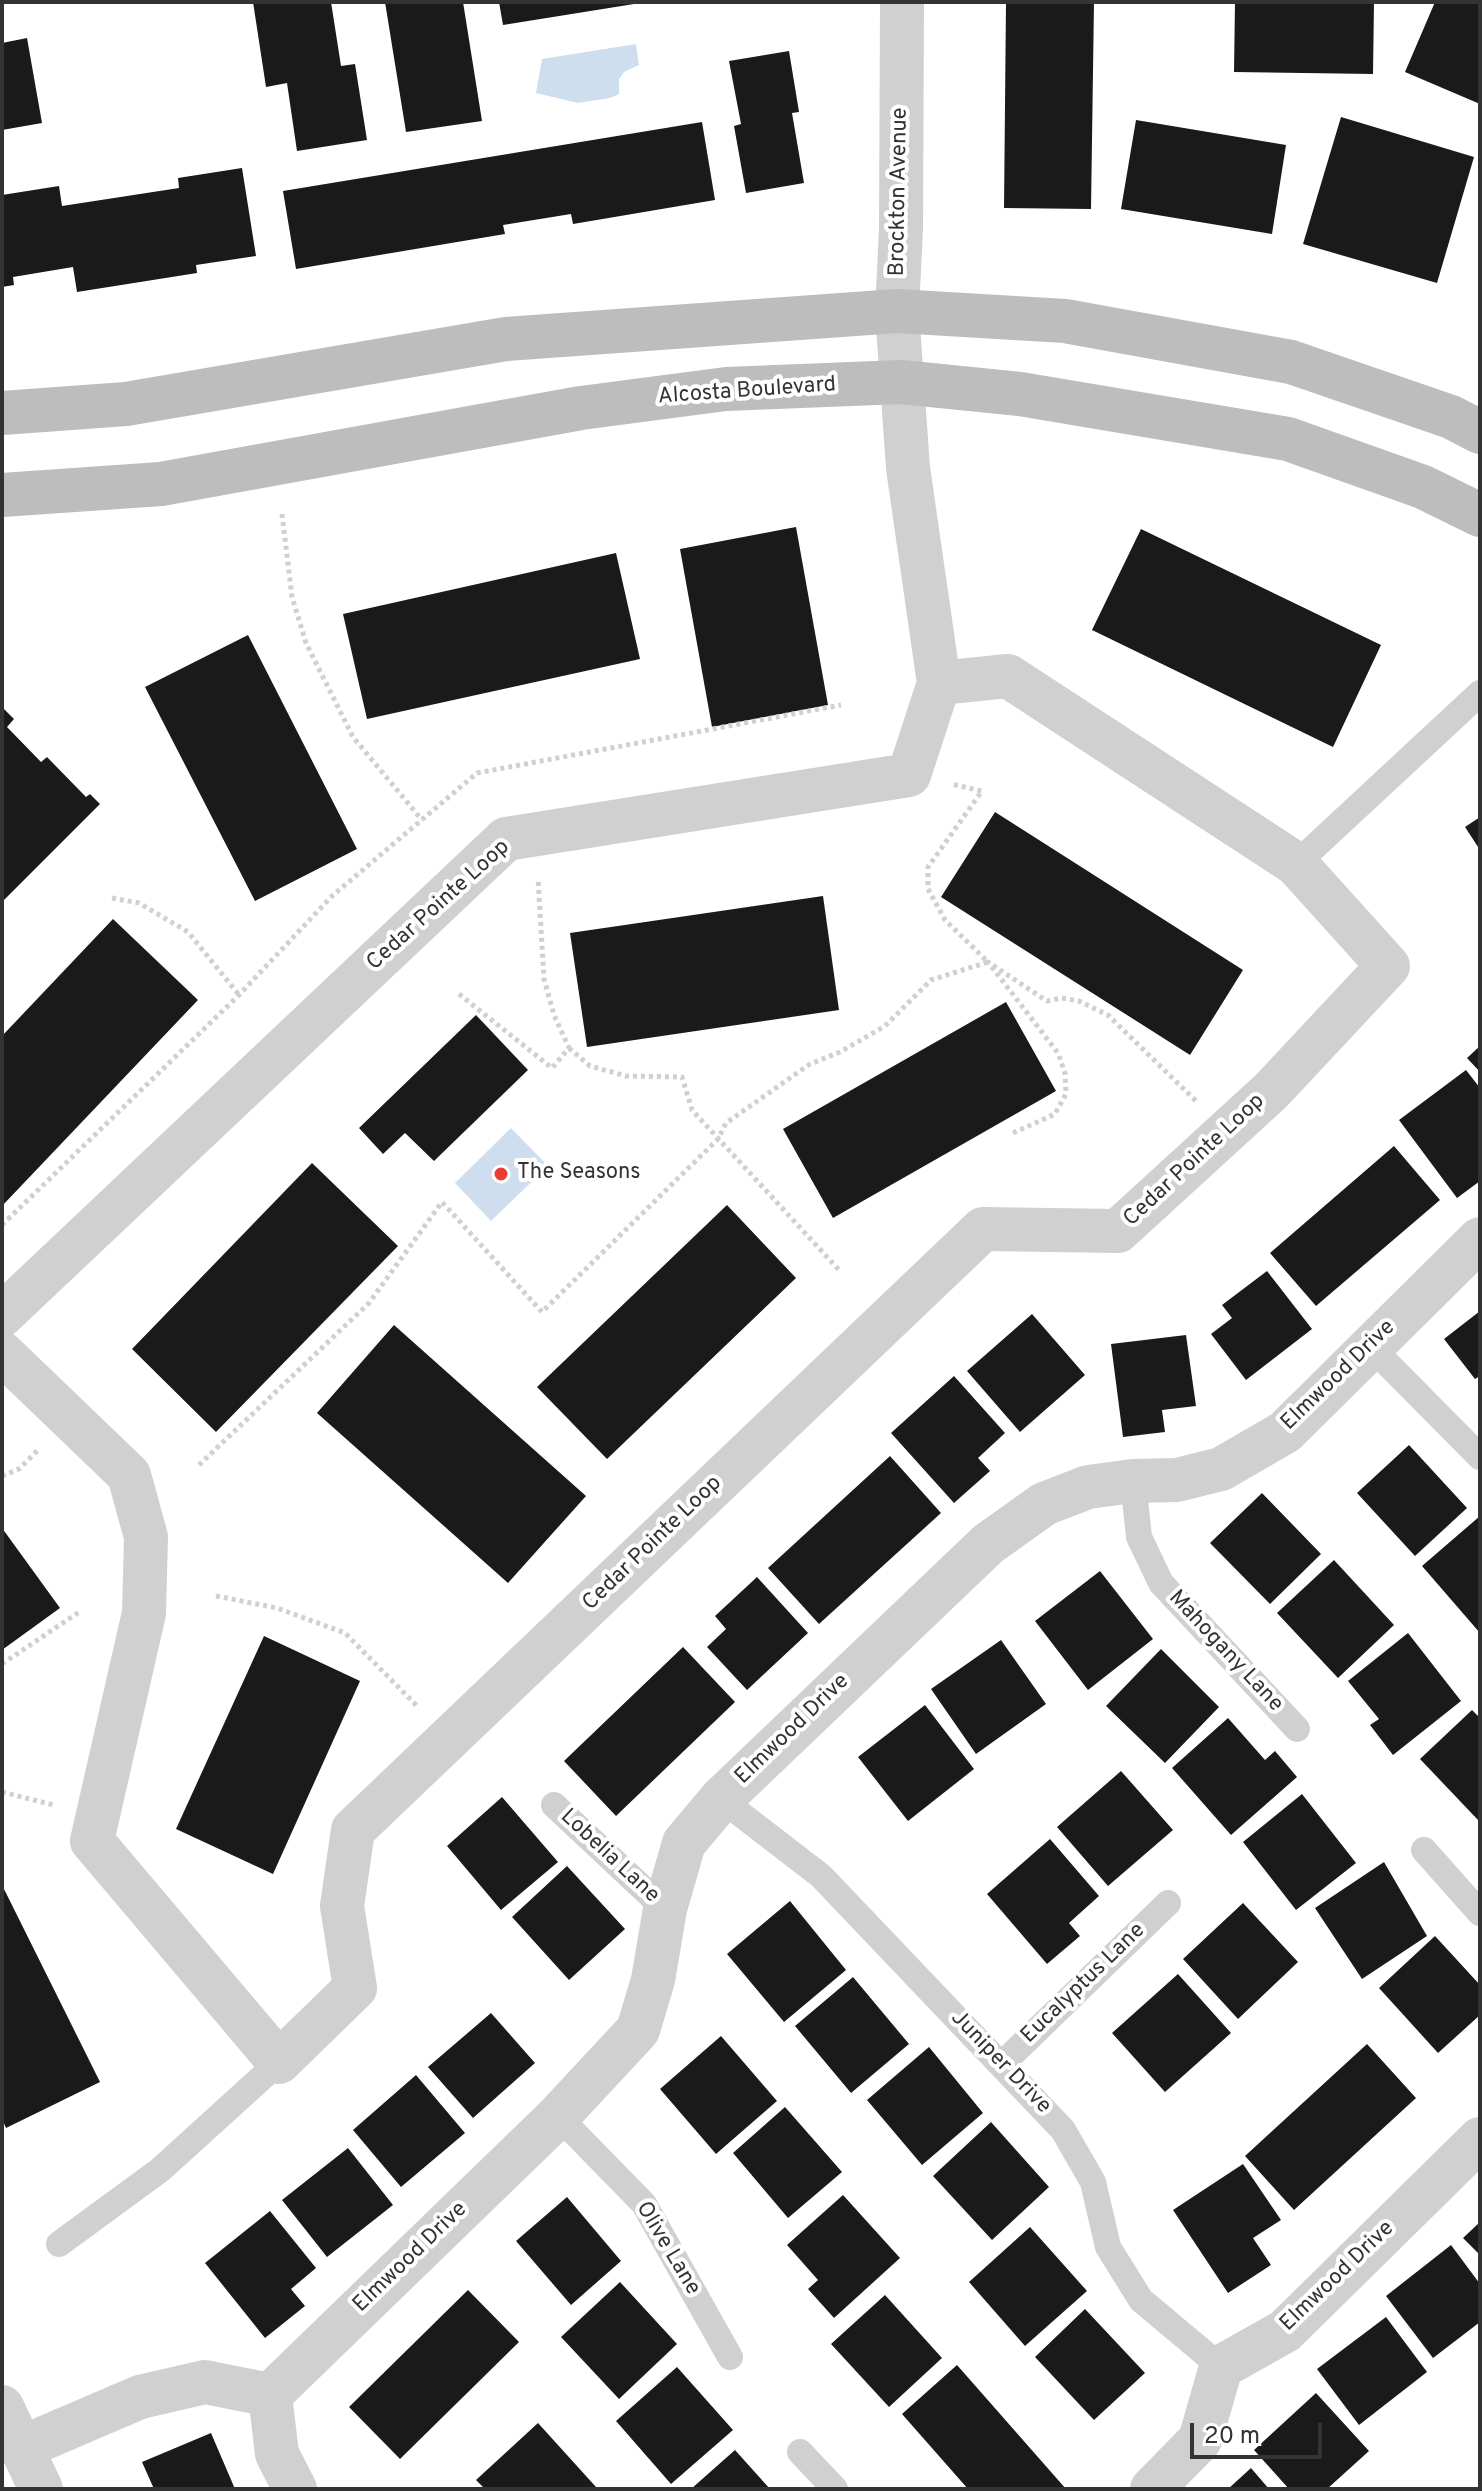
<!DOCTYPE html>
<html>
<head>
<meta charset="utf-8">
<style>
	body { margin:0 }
	#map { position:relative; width:1482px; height:2491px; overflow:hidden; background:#fff; font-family:Overpass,sans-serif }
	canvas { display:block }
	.frame { position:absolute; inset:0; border:4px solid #333; pointer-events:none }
	.scale { position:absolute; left:1190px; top:2423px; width:132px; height:36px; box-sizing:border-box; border:4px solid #333; border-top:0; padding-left:10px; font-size:24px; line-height:28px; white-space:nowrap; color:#333; -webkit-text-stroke:6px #fff; paint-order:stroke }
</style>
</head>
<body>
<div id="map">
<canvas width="1482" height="2491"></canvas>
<div class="frame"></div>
<div class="scale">20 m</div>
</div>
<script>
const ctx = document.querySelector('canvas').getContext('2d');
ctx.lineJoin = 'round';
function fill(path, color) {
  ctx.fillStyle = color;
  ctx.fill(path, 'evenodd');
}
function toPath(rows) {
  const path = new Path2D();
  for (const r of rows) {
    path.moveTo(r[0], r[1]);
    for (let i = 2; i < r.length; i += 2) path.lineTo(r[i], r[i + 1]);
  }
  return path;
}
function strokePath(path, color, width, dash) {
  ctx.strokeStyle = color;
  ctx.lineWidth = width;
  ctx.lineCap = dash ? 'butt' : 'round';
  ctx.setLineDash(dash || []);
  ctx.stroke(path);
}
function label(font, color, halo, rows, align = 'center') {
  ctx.font = font + ' Overpass,sans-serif';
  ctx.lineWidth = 8;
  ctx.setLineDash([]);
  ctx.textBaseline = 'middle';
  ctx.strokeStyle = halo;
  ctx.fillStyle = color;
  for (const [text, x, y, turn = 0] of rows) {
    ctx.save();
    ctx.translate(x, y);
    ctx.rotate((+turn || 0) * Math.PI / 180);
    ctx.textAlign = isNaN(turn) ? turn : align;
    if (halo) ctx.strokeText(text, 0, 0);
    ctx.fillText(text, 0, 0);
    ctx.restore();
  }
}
fill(toPath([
	[636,44,639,65,624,72,619,79,619,94,610,98,578,103,536,93,542,59],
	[511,1128,548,1166,491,1221,455,1183]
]), '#cedeef');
fill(toPath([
	[253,2,331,2,341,66,355,64,367,140,297,151,287,83,266,87],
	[385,2,463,2,482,121,406,132],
	[499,2,634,2,634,4,503,25],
	[1006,2,1094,2,1091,209,1004,208],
	[1235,2,1374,2,1373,74,1234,72],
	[1435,2,1480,2,1480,104,1405,72],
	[27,38,42,123,2,130,2,43],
	[789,51,799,112,792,113,804,183,746,193,734,126,741,124,729,61],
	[1341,117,1474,157,1437,283,1303,244],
	[1136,120,1286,145,1272,234,1121,209],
	[702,122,715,200,573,224,571,214,503,225,505,234,296,269,283,191],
	[242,168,256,256,196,265,197,273,77,292,73,267,13,277,14,285,2,287,2,195,59,186,62,206,179,188,178,178],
	[796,527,828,705,712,727,680,549],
	[1141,529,1381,645,1333,747,1092,630],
	[616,553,640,659,367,719,343,614],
	[248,635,357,849,255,901,145,687],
	[2,707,14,719,7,727,41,762,47,757,86,797,90,794,100,804,2,902],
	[995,812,1243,970,1190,1055,941,897],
	[1480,817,1480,850,1465,827],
	[823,896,839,1010,587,1047,570,933],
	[113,919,198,1000,2,1206,2,1036],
	[1006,1002,1056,1091,833,1218,783,1129],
	[476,1015,528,1070,434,1161,405,1133,383,1154,359,1128],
	[1480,1046,1480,1072,1467,1058],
	[1466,1070,1480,1088,1480,1181,1457,1198,1399,1120],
	[1394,1146,1440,1200,1316,1306,1270,1253],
	[312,1163,398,1246,216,1432,132,1349],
	[727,1205,796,1278,607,1459,537,1387],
	[1267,1271,1312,1329,1246,1380,1211,1334,1232,1318,1222,1305],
	[1480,1311,1480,1376,1475,1379,1444,1339],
	[1032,1314,1085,1375,1020,1432,967,1371],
	[394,1325,586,1496,508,1583,317,1413],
	[1186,1335,1196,1406,1162,1410,1165,1432,1123,1437,1111,1344],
	[954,1376,1005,1433,978,1458,990,1471,954,1503,891,1433],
	[1409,1445,1467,1508,1415,1556,1357,1493],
	[890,1456,941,1513,819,1624,768,1568],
	[1262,1493,1321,1554,1270,1604,1210,1543],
	[1480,1516,1480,1633,1422,1566],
	[2,1528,60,1608,2,1650],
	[1334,1560,1394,1625,1338,1678,1277,1613],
	[1100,1571,1153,1639,1088,1690,1035,1621],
	[757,1577,808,1633,747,1690,707,1647,726,1629,715,1616],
	[1408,1633,1461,1701,1393,1755,1370,1725,1379,1719,1348,1681],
	[264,1636,360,1681,273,1874,176,1829],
	[1001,1640,1046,1704,976,1754,931,1689],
	[683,1647,735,1702,616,1816,564,1761],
	[1161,1649,1219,1707,1165,1763,1106,1706],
	[925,1705,974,1769,908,1821,858,1757],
	[1472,1710,1480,1718,1478,1820,1420,1759],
	[1228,1718,1265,1760,1275,1751,1297,1777,1231,1835,1172,1768],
	[1121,1771,1173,1830,1108,1886,1057,1827],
	[1302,1794,1356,1863,1296,1910,1243,1842],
	[502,1797,558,1862,501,1910,447,1846],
	[1050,1839,1099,1896,1069,1923,1080,1936,1047,1964,987,1894],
	[1384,1862,1427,1936,1362,1979,1315,1908],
	[567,1866,625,1929,569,1980,512,1917],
	[2,1885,100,2082,6,2128,2,2119],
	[790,1901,846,1970,784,2022,727,1954],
	[1243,1903,1298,1962,1238,2019,1183,1959],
	[1435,1936,1480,1985,1480,2015,1438,2053,1379,1988],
	[1178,1974,1231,2033,1165,2092,1112,2033],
	[853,1977,909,2044,851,2093,795,2026],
	[491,2013,535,2063,473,2118,428,2067],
	[721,2036,777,2101,716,2154,660,2089],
	[1367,2044,1416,2098,1294,2210,1245,2156],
	[929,2047,983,2113,922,2165,867,2100],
	[416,2075,465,2133,401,2187,353,2130],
	[785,2107,842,2172,788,2218,733,2153],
	[991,2122,1049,2187,992,2240,933,2176],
	[348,2148,393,2205,327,2257,282,2200],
	[1243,2164,1281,2220,1253,2238,1271,2265,1228,2293,1173,2210],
	[843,2195,900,2258,834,2318,808,2289,818,2280,787,2245],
	[567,2197,621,2261,571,2305,516,2241],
	[270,2211,316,2268,291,2289,305,2306,265,2338,205,2263],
	[1480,2222,1480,2255,1463,2238],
	[1030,2227,1087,2291,1025,2346,969,2282],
	[1451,2245,1480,2284,1480,2322,1433,2358,1386,2296],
	[620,2282,677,2344,619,2399,561,2337],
	[468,2290,519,2342,400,2459,349,2407],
	[885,2295,942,2358,889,2407,831,2344],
	[1085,2309,1145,2373,1094,2420,1035,2357],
	[1386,2317,1427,2372,1359,2425,1317,2369],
	[957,2365,1066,2489,968,2489,902,2414],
	[677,2367,733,2430,671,2484,616,2421],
	[1316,2393,1369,2451,1327,2489,1289,2489,1254,2450],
	[538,2423,596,2487,594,2489,485,2489,476,2480],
	[211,2433,235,2489,154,2489,142,2462],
	[735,2450,770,2489,691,2489],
	[1251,2468,1269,2489,1228,2489]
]), '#1a1a1a');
strokePath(toPath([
	[282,514,292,597,306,643,353,737,422,820],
	[112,898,139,903,188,932,239,995],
	[459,994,552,1068,569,1048,554,1015,544,979,538,878],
	[569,1048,590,1066,626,1076,682,1077,692,1110,839,1270],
	[1013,1133,1055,1114,1066,1094,1065,1073,1058,1053,988,962,1047,1001,1062,998,1079,1001,1108,1015,1197,1102],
	[2,1225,239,995,332,896,477,773,841,705],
	[199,1465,369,1303,442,1202,542,1312,718,1139,726,1123,810,1064,840,1052,885,1026,931,980,988,962,945,920,928,889,928,867,982,791,951,784],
	[2,1476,19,1469,38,1450],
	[216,1596,277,1608,345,1633,417,1706],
	[2,1664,79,1612],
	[2,1792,54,1805]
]), '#d0d0d0', 5, [4, 4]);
strokePath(toPath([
	[1296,864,1480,693],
	[1370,1346,1480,1457],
	[1133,1481,1139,1537,1161,1583,1297,1729],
	[721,1799,821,1876,1063,2130,1093,2182,1108,2247,1141,2300,1221,2367],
	[554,1805,665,1909],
	[1424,1850,1480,1913],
	[1001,2065,1168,1903],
	[558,2116,644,2204,730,2357],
	[59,2244,160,2170,279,2062],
	[800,2452,835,2489]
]), '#d0d0d0', 26);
strokePath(toPath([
	[2,1315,506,839,909,775,939,683,908,468,897,311,901,229,902,2],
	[2,1353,129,1475,146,1537,144,1613,92,1841,279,2062,355,1988,342,1906,353,1830,983,1229,1118,1231,1271,1091,1388,966,1296,864,1008,676,939,683],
	[2,2407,41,2489],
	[21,2448,140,2397,205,2382,270,2395],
	[295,2489,277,2454,270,2395,558,2116,638,2030,653,1980,665,1909,684,1843,721,1799,988,1544,1044,1504,1088,1487,1133,1481,1177,1480,1221,1469,1285,1432,1480,1239],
	[1152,2489,1200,2440,1221,2367,1285,2331,1480,2139]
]), '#d0d0d0', 44);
strokePath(toPath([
	[2,413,126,404,506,339,897,311,1065,321,1291,362,1451,417,1480,432],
	[2,495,161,484,581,408,726,389,901,382,1020,394,1288,439,1423,487,1480,515]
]), '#bdbdbd', 44);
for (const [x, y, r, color] of [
	[501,1174,8,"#ea3b34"]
]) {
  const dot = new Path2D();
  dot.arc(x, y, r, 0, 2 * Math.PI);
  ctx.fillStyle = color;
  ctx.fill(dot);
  strokePath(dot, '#fff', 3);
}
label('22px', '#333', '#fff', [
	["Brockton Avenue",900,192,-89],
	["Alcosta Boulevard",747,392,-4],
	["Cedar Pointe Loop",439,906,-42],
	["Cedar Pointe Loop",1195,1161,-43],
	["Elmwood Drive",1339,1376,-44],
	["Cedar Pointe Loop",653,1544,-44],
	["Mahogany Lane",1225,1652,47],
	["Elmwood Drive",793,1730,-44],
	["Lobelia Lane",609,1857,43],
	["Eucalyptus Lane",1084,1984,-44],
	["Juniper Drive",1000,2063,46],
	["Olive Lane",667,2249,59],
	["Elmwood Drive",411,2258,-44],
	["Elmwood Drive",1338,2277,-44]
]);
label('22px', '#333', '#fff', [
	["The Seasons",517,1174]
], 'left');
</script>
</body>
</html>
